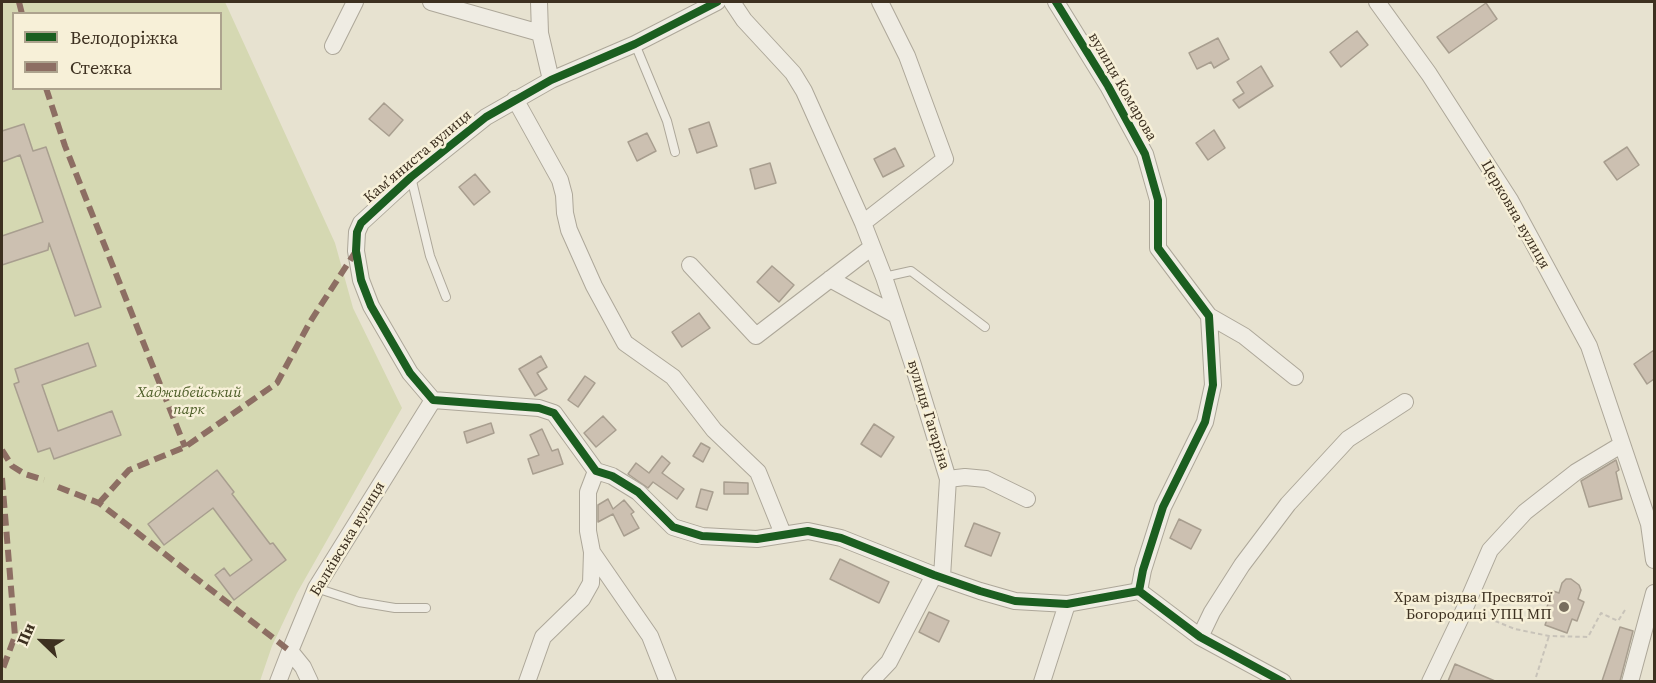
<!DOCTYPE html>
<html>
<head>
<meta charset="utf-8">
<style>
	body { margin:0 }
	#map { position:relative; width:1656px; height:683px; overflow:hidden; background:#e7e2d0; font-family:"Source Serif 4",serif }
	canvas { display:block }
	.frame { position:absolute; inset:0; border:3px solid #3d3020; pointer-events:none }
	.legend { position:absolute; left:12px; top:12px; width:210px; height:78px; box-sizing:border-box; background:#f7f0d8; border:2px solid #ada38e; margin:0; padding:8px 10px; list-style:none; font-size:18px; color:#3d3020 }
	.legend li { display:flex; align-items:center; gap:12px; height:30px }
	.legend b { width:30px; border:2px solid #ada38e }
	.north { position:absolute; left:12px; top:611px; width:60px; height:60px; -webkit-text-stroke:4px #f7f0d8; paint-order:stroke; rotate:293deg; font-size:16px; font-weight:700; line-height:24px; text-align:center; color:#3d3020 }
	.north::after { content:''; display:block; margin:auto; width:21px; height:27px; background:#3d3020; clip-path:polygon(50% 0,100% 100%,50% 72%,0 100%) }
</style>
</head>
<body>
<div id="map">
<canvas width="1656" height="683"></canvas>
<div class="frame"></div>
<ul class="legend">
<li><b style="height:8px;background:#1b5e20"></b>Велодоріжка</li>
<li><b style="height:8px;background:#8d6e63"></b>Стежка</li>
</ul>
<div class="north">Пн</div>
</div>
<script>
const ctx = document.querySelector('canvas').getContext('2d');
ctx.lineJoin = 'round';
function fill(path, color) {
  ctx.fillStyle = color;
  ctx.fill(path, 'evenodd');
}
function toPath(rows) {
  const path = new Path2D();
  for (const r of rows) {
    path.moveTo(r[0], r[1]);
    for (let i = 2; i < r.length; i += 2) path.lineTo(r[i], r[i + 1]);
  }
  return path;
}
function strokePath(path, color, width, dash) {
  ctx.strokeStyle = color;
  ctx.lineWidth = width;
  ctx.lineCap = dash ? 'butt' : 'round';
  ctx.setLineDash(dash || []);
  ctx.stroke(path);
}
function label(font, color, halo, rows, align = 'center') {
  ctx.font = font + ' "Source Serif 4",serif';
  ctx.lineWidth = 5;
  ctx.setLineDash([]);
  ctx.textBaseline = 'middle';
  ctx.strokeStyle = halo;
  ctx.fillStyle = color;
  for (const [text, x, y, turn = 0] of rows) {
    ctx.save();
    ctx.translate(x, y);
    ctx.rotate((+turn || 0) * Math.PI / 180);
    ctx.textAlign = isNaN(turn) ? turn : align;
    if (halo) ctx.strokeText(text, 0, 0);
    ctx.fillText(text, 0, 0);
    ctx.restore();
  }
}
fill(toPath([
	[2,2,225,2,335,243,353,308,402,408,297,593,272,646,260,681,2,681],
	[14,14,220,14,220,88,14,88]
]), '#d5d8b2');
const building = toPath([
	[1486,3,1497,19,1449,53,1437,37,1486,3],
	[1357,31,1368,45,1341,67,1330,52,1357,31],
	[1218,38,1229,59,1214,68,1211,62,1197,69,1189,53,1218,38],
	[1261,66,1273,86,1239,108,1233,100,1244,93,1237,82,1261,66],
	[384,103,403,120,389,136,369,119,384,103],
	[709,122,717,146,697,153,689,129,709,122],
	[24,124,33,151,46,147,101,307,75,316,49,243,48,250,2,265,2,236,43,222,20,155,2,162,2,131,24,124],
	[1214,130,1225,148,1208,160,1196,143,1214,130],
	[647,133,656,151,637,161,628,142,647,133],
	[1627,147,1639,165,1617,180,1604,162,1627,147],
	[895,148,904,166,883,177,874,159,895,148],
	[770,163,776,183,755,189,750,169,770,163],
	[475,174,490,192,474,205,459,187,475,174],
	[772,266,794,285,779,302,757,282,772,266],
	[699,313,710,328,682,347,672,332,699,313],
	[88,343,96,366,42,385,58,431,112,411,121,435,54,459,50,448,38,452,14,384,19,382,15,369,88,343],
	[1654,350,1654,379,1647,384,1634,364,1654,350],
	[541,356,547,367,537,373,547,389,535,396,519,369,541,356],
	[585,376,595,383,578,407,568,400,585,376],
	[603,416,616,430,596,447,584,433,603,416],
	[491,423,494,433,467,443,464,432,491,423],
	[874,424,894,437,881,457,861,444,874,424],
	[542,429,552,451,558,449,563,464,533,474,528,459,539,455,530,435,542,429],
	[701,443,710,448,703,462,693,456,701,443],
	[662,456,670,463,662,473,684,489,677,499,653,482,648,488,628,474,636,463,649,473,662,456],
	[1616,460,1619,470,1616,472,1622,499,1589,507,1581,481,1616,460],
	[217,470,234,492,232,494,270,544,273,543,286,560,234,600,215,575,224,568,230,576,252,560,213,508,164,545,148,524,217,470],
	[724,482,748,483,748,494,724,494,724,482],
	[701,489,713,492,707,510,696,507,701,489],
	[608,499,613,509,624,500,634,512,631,514,639,528,624,536,613,514,598,522,598,505,608,499],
	[1179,519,1201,530,1191,549,1170,538,1179,519],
	[974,523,1000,533,991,556,965,546,974,523],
	[840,559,889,582,879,603,830,579,840,559],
	[1566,579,1571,579,1579,585,1581,590,1578,599,1584,602,1577,621,1572,619,1567,633,1545,625,1549,614,1545,612,1553,591,1559,593,1562,583,1566,579],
	[929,612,949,621,939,642,919,632,929,612],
	[1620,627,1633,631,1620,681,1602,681,1620,627],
	[1455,664,1495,681,1448,681,1455,664]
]);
fill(building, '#ccc0b1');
strokePath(building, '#a89e8f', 1.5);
const service = toPath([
	[635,44,667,121,675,152],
	[411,177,430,256,446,297],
	[884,277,911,271,985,327],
	[316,588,359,602,395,608,426,608]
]);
const minor = toPath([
	[431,2,540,33],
	[539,2,540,33,551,80],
	[717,2,635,44,551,80,486,117,411,177,361,223,357,232,356,251,361,280,371,306,410,373,433,400,539,408,554,413,596,471,612,476,638,492,673,527,702,536,757,539,808,531,841,538,934,575,980,591,1015,601,1067,604,1139,591,1200,637,1283,682],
	[732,2,744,20,793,73,804,91,863,223,884,277,913,365,948,479,942,577],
	[1056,2,1108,86,1145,154,1158,200,1158,248,1209,316,1213,385,1205,422,1163,507,1143,570,1139,591],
	[1377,2,1429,74,1510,200,1589,346,1649,524,1654,560],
	[333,46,355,2],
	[515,99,560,180,564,195,565,213,569,230,594,286,625,343,673,377,714,430,758,472,783,534],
	[863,223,945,159,907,56,880,2],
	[690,265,756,336,872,247],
	[830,279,896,315],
	[1209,316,1244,336,1295,377],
	[596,471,588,492,588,531,592,552,650,636,668,682],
	[948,479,965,477,986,479,1027,499],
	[1200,637,1212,612,1242,565,1288,504,1348,439,1405,402],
	[278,682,290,651],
	[310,682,303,667,290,651,316,588,433,400],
	[527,682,543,637,582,599,591,583,592,552],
	[870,682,889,662,934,575],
	[1042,682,1067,604],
	[1430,682,1461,617,1490,550,1525,512,1576,472,1621,445],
	[1630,682,1654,593]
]);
strokePath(service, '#ada799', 10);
strokePath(minor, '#ada799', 18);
strokePath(toPath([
	[1495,621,1515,629,1549,636,1588,637,1601,613,1618,621,1625,610],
	[1536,677,1549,636]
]), '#c8c3b9', 2, [4.5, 3]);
strokePath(service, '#efece3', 8);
strokePath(minor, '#efece3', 16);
strokePath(toPath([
	[19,2,22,14],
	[46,88,65,146,185,447],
	[2,450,12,466,25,474,44,480],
	[2,478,15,636,2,671],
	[58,487,99,503,290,651],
	[99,503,129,470,185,447,277,383,310,322,356,251]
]), '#8d6e63', 6, [12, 6]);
strokePath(toPath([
	[717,2,635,44,551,80,486,117,411,177,361,223,357,232,356,251,361,280,371,306,410,373,433,400,539,408,554,413,596,471,612,476,638,492,673,527,702,536,757,539,808,531,841,538,934,575,980,591,1015,601,1067,604,1139,591,1200,637,1283,682],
	[1056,2,1108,86,1145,154,1158,200,1158,248,1209,316,1213,385,1205,422,1163,507,1143,570,1139,591]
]), '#1b5e20', 8);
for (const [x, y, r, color] of [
	[1564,607,6,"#786e5e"]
]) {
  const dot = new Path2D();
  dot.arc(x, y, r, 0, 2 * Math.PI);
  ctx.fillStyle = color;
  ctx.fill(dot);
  strokePath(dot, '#f7f0d8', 2);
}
label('15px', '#3d3020', '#f7f0d8', [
	["вулиця Комарова",1122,87,60],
	["Камʼяниста вулиця",418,157,-40],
	["Церковна вулиця",1515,215,60],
	["вулиця Гагаріна",928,415,73],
	["Балківська вулиця",348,539,-59]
]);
label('italic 15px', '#4a5b25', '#f7f0d8', [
	["Хаджибейський",189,393],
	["парк",189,410]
]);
label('15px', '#3d3020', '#f7f0d8', [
	["Храм різдва Пресвятої",1552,598],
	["Богородиці УПЦ МП",1552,615]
], 'right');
</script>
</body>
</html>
